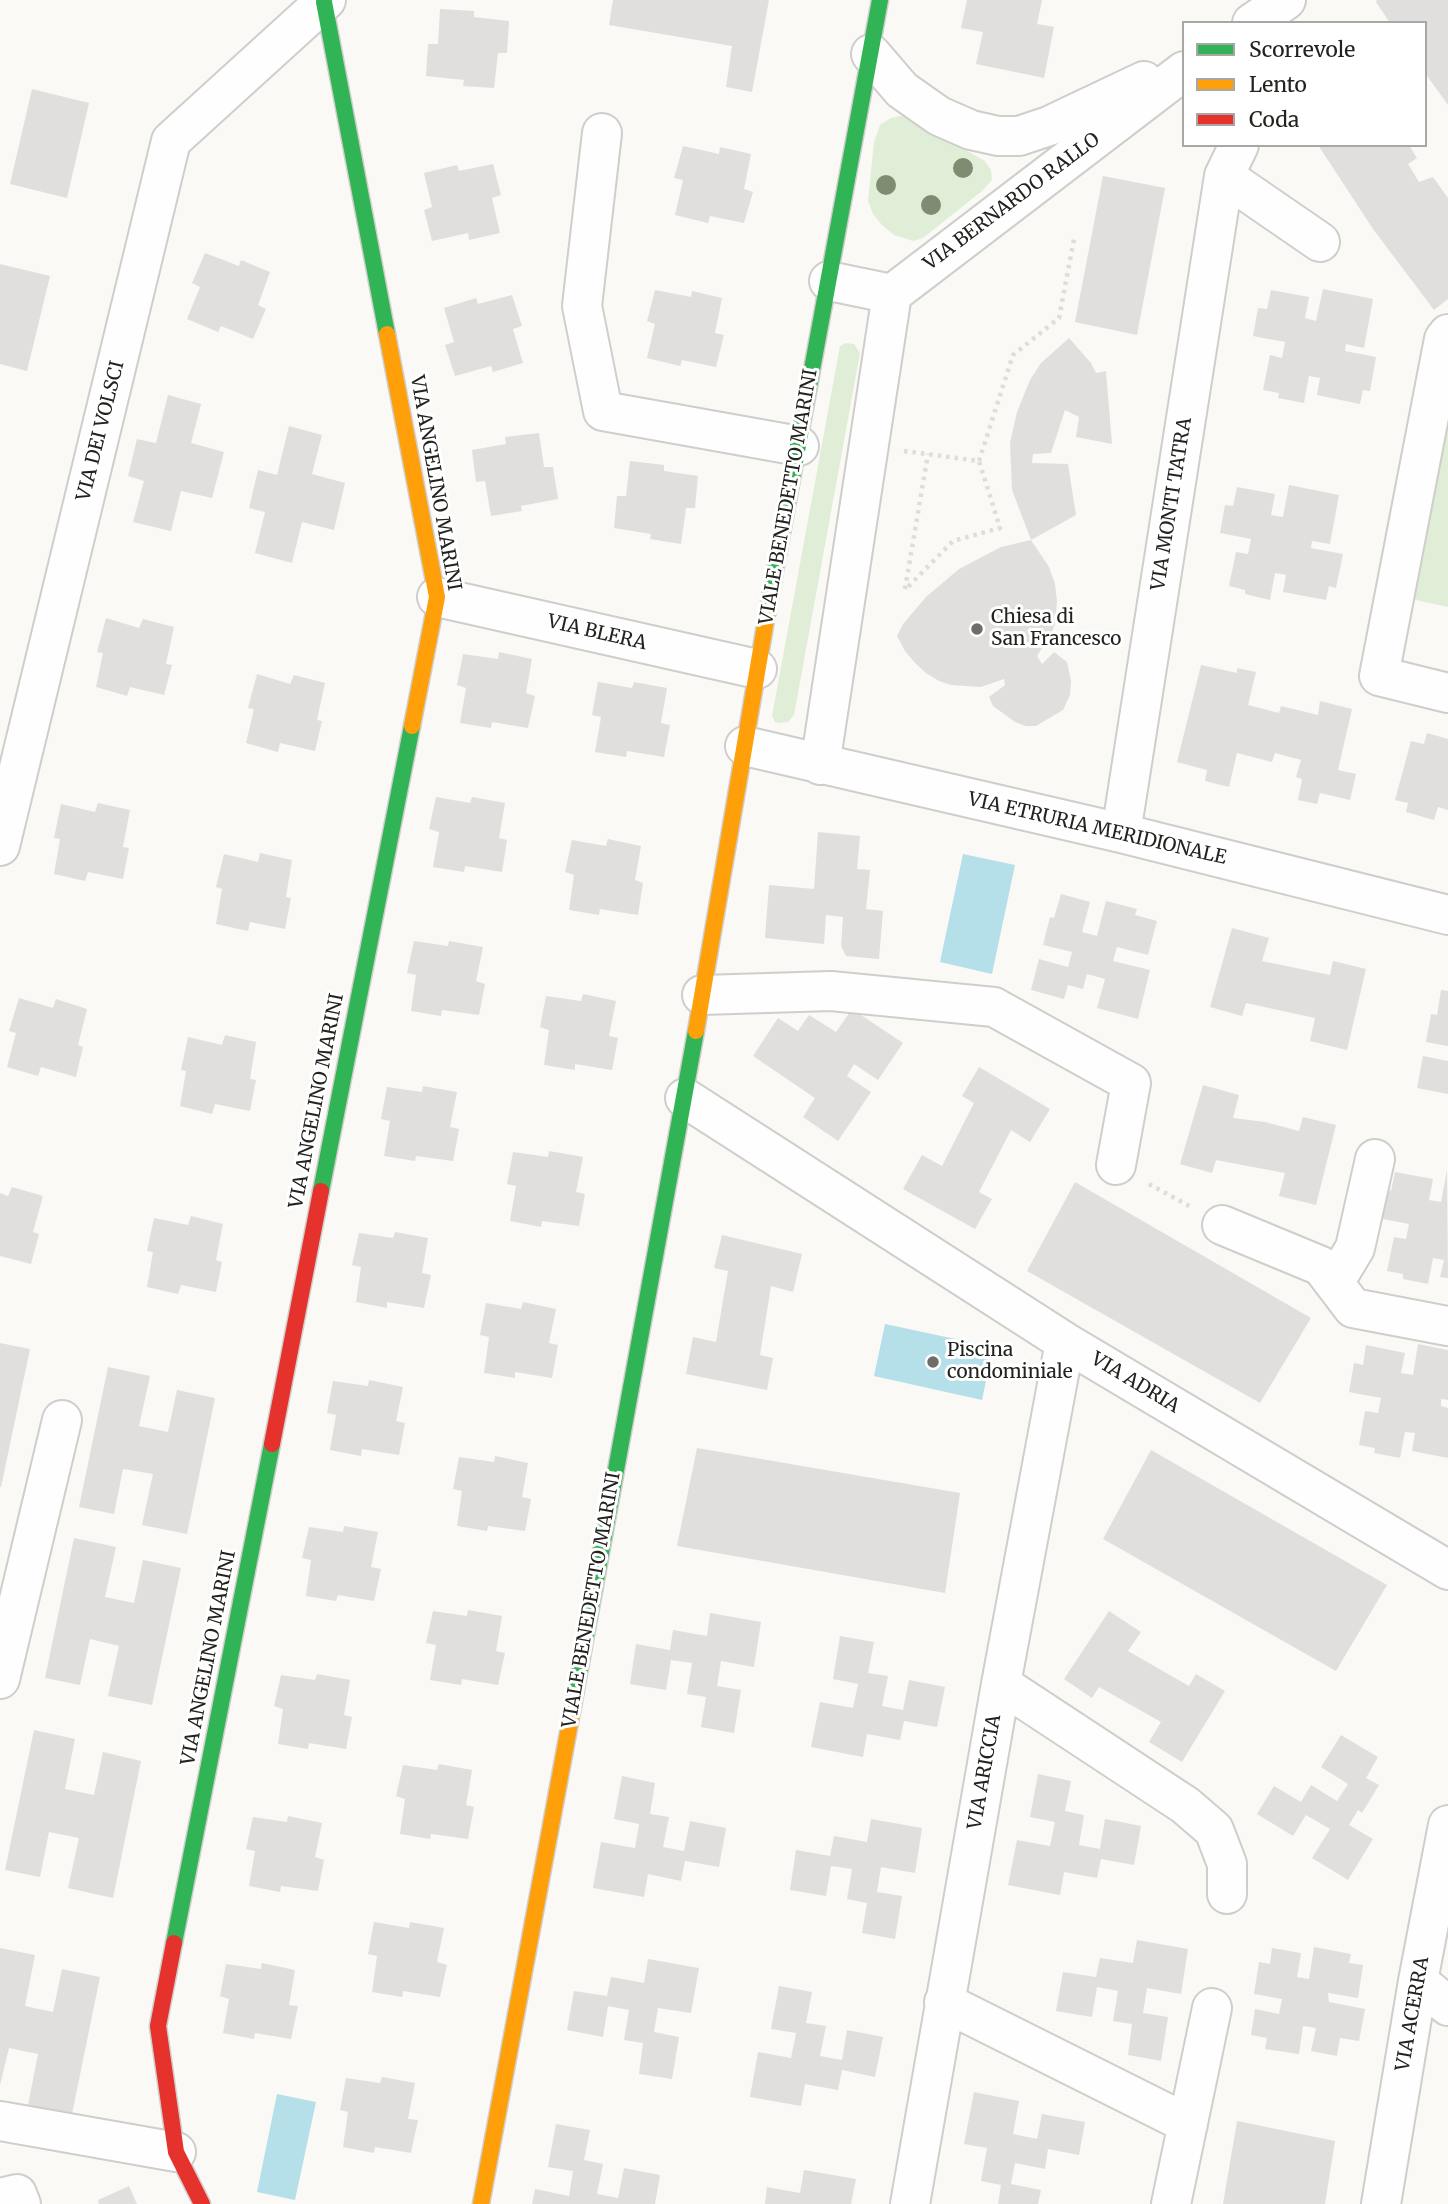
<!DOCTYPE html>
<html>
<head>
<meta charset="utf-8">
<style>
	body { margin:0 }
	#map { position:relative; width:1448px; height:2204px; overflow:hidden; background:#faf9f5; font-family:Merriweather,serif }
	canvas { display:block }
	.legend { position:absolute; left:1182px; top:21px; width:245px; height:126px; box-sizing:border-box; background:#fff; border:2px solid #a7a7a5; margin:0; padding:9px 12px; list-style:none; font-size:21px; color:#22221f }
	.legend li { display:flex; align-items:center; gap:14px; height:35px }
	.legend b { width:35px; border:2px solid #a7a7a5 }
</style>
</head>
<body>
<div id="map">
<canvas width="1448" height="2204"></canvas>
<ul class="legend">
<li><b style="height:9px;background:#30b455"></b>Scorrevole</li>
<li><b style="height:9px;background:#ff9f0a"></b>Lento</li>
<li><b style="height:9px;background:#e5322d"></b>Coda</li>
</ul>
</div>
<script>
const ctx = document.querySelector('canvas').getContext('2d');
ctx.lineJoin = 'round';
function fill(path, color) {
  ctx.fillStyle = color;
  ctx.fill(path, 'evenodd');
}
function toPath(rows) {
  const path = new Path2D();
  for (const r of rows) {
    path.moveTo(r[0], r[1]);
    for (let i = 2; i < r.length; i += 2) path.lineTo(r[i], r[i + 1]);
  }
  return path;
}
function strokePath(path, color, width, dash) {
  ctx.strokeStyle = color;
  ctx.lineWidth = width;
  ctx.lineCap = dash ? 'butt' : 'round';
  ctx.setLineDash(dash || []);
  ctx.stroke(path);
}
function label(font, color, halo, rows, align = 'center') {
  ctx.font = font + ' Merriweather,serif';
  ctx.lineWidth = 6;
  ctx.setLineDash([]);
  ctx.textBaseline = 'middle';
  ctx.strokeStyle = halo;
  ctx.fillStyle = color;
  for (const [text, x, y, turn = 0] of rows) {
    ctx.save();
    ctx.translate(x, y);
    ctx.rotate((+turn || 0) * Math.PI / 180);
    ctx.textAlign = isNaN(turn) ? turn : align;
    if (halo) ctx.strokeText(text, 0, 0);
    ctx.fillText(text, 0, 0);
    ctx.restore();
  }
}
fill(toPath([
	[905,115,985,161,991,170,992,180,982,191,923,238,913,241,894,235,882,225,873,214,868,201,874,142,880,125,891,118],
	[846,343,854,344,860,353,794,715,788,722,780,723,775,722,772,716,840,346],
	[1448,403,1448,607,1411,599]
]), '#e0eed7');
fill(toPath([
	[963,854,1015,865,992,974,940,962],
	[885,1324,993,1347,982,1400,874,1376],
	[277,2094,316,2102,295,2200,257,2192]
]), '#b5dfe9');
fill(toPath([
	[613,0,769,0,752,92,726,87,732,46,609,25],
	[967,0,1042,0,1037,24,1054,27,1044,78,976,64,983,32,961,28],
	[1377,0,1448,0,1448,105,1425,73,1425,23,1390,23,1376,2],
	[440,9,474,11,474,17,509,21,507,53,498,53,494,88,463,86,464,80,426,76,428,44,438,44],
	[32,89,89,103,67,198,10,184],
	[1318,145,1409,145,1417,158,1408,164,1419,182,1433,177,1448,198,1448,299,1434,310,1373,229],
	[683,146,719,154,720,147,751,154,744,189,753,192,744,223,710,216,708,223,675,215,683,180,674,178],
	[493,164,501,195,492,198,500,233,469,240,468,233,432,241,424,210,432,207,424,173,457,165,459,171],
	[1103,176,1165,188,1137,335,1075,322],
	[205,253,239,266,241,260,270,272,258,305,266,309,253,339,221,326,218,332,187,319,200,287,192,283],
	[0,264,50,276,27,371,0,364],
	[1323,289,1373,299,1364,348,1346,344,1345,351,1376,357,1370,391,1363,390,1360,404,1317,395,1320,378,1309,376,1304,403,1278,398,1279,393,1263,390,1270,355,1282,358,1285,342,1253,336,1258,308,1267,309,1271,290,1309,297,1305,318,1316,321],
	[655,290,691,297,692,291,722,298,715,333,724,335,716,367,682,360,680,366,647,358,655,324,647,321],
	[512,295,522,326,513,329,523,363,493,372,491,366,455,376,445,345,454,342,444,308,476,298,478,304],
	[1069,338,1091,363,1096,373,1106,371,1112,444,1076,437,1079,417,1065,410,1051,453,1033,454,1032,463,1068,464,1076,515,1031,540,1012,490,1010,443,1017,412,1030,380,1041,363],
	[168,395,201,404,191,443,224,452,212,498,181,491,171,531,133,522,144,481,128,476,137,439,156,443],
	[289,426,322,435,312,474,345,483,334,530,302,522,292,563,255,553,265,512,249,508,258,470,277,475],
	[539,433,544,467,553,467,558,499,521,506,522,511,491,516,485,481,476,482,472,450,506,444,505,437],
	[630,461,664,465,664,471,698,476,695,508,686,508,681,544,650,539,651,534,614,528,617,496,626,496],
	[1289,485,1339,495,1330,544,1312,541,1311,548,1343,554,1336,588,1329,586,1326,600,1283,592,1286,575,1275,573,1270,600,1245,594,1245,590,1229,586,1236,552,1248,554,1251,539,1220,533,1225,505,1233,506,1237,487,1275,494,1271,515,1283,517],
	[1031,540,1049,567,1055,584,1057,601,1055,624,1051,634,1037,656,1042,664,1054,652,1067,662,1071,681,1070,695,1063,710,1036,726,1026,726,1015,722,993,706,989,697,1005,685,1004,679,981,687,951,685,939,681,926,673,915,663,905,651,897,636,903,624,926,597,959,569,1001,547],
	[106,618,139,628,143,619,174,627,166,664,172,665,164,695,130,687,127,696,96,687,103,653,97,652],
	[499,652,532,659,526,693,535,696,528,728,492,722,491,728,460,723,466,688,457,685,463,654,498,659],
	[1201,665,1237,673,1237,668,1256,672,1248,705,1279,713,1281,706,1318,715,1320,701,1352,709,1338,770,1356,774,1350,800,1320,793,1317,804,1298,800,1302,779,1296,777,1301,760,1275,753,1272,762,1237,753,1229,787,1205,781,1207,770,1177,762],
	[257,674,290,684,294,675,325,683,317,720,322,721,315,751,280,743,278,752,246,743,254,709,248,708],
	[598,682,632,688,634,682,667,688,661,723,670,725,664,757,627,751,626,757,595,752,601,717,592,715],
	[1427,733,1448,739,1448,810,1438,807,1434,820,1406,812,1408,803,1395,800,1411,741,1424,744],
	[436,797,470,803,472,797,505,803,499,838,507,840,502,872,465,866,464,872,433,867,439,832,429,829],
	[98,803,130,810,123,847,129,848,123,879,88,872,85,881,54,874,60,839,54,838,61,804,95,812],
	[818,832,860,836,857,869,870,870,866,909,883,911,879,959,846,956,841,946,843,917,826,915,824,944,765,938,769,885,814,889],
	[608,839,641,846,635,880,643,883,638,915,600,909,599,915,569,910,574,875,565,872,572,840,606,846],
	[260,853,292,860,286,897,291,898,285,929,250,922,248,931,216,924,222,889,216,887,224,854,258,862],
	[1061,894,1090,902,1082,932,1097,936,1106,901,1137,909,1135,915,1157,921,1148,955,1117,947,1113,961,1150,970,1138,1019,1097,1008,1105,979,1087,974,1083,989,1068,985,1064,999,1031,990,1039,959,1068,967,1072,952,1043,945,1050,917,1054,918],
	[1232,928,1269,938,1262,961,1330,975,1333,961,1366,969,1347,1050,1310,1041,1315,1018,1246,1003,1242,1016,1210,1007],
	[414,941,448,946,449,941,483,947,476,981,485,984,479,1015,442,1010,441,1016,411,1011,416,975,407,973],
	[1441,990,1448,991,1448,1046,1426,1042,1431,1014,1437,1015],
	[583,994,616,1001,609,1036,618,1038,612,1070,575,1064,575,1070,544,1065,549,1030,540,1027,546,996,581,1001],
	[19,998,53,1008,56,999,87,1009,78,1045,83,1047,76,1077,41,1067,38,1076,7,1067,16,1033,9,1031],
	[852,1009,903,1043,878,1080,854,1064,847,1076,871,1092,838,1141,803,1117,815,1098,753,1056,778,1018,798,1031,809,1015,836,1032],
	[225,1035,256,1042,250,1079,256,1080,250,1111,215,1104,212,1114,180,1106,186,1071,181,1070,188,1037,222,1045],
	[1423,1056,1448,1061,1448,1094,1417,1088],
	[979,1067,1050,1109,1030,1142,1011,1130,979,1192,992,1199,975,1229,903,1189,922,1155,942,1166,974,1103,962,1096],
	[1203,1085,1239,1095,1233,1118,1265,1122,1299,1131,1303,1117,1336,1125,1316,1205,1279,1196,1285,1173,1216,1160,1212,1173,1180,1164],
	[423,1086,457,1092,450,1127,459,1129,453,1161,416,1156,415,1161,384,1156,390,1121,381,1119,387,1087,422,1092],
	[549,1151,583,1157,576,1192,585,1194,579,1226,542,1221,541,1227,510,1221,516,1186,507,1184,513,1152,548,1157],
	[1447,1170,1448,1278,1440,1277,1444,1260,1433,1258,1428,1284,1403,1279,1403,1274,1387,1271,1394,1237,1406,1239,1409,1224,1378,1218,1383,1189,1391,1191,1395,1172,1433,1179,1429,1200,1441,1202],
	[1075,1182,1311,1318,1260,1403,1027,1271],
	[12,1187,43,1196,33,1232,39,1234,31,1264,0,1256,0,1193,8,1196],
	[191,1216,223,1224,216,1260,222,1262,216,1292,181,1285,178,1294,147,1287,153,1252,147,1251,154,1218,188,1225],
	[395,1232,428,1238,422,1273,431,1275,424,1308,387,1302,387,1308,356,1302,361,1267,352,1265,359,1233,393,1238],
	[722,1235,802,1254,793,1292,771,1286,760,1355,773,1358,767,1390,686,1374,693,1337,716,1342,728,1271,714,1268],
	[523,1302,556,1309,549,1343,558,1345,552,1378,515,1372,515,1378,484,1373,489,1337,480,1335,486,1303,521,1309],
	[0,1343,30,1349,1,1487,0,1487],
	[1418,1344,1448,1350,1448,1400,1441,1399,1441,1406,1448,1408,1448,1458,1412,1451,1415,1433,1405,1432,1400,1458,1374,1453,1375,1448,1359,1445,1365,1411,1378,1413,1381,1398,1349,1392,1354,1363,1363,1365,1366,1345,1405,1353,1401,1373,1413,1375],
	[108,1367,150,1376,139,1426,168,1432,177,1390,215,1398,187,1534,142,1525,153,1474,123,1469,114,1514,79,1507],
	[369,1380,403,1387,396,1421,405,1423,399,1455,362,1449,361,1456,330,1450,336,1415,327,1413,333,1381,368,1386],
	[697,1448,960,1493,945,1593,677,1546],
	[1151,1450,1387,1585,1336,1671,1103,1539],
	[495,1456,528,1463,522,1497,531,1499,525,1531,488,1526,487,1531,457,1526,462,1491,453,1489,459,1457,494,1462],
	[344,1526,378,1532,371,1567,381,1569,374,1601,338,1595,336,1601,306,1596,311,1560,302,1558,309,1527,343,1532],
	[74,1538,116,1547,105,1597,134,1603,143,1560,181,1568,152,1705,108,1696,119,1646,90,1639,80,1685,45,1678],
	[468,1610,502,1616,496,1651,505,1653,498,1685,462,1679,461,1685,430,1680,436,1645,426,1643,433,1611,467,1616],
	[1109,1611,1141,1632,1128,1651,1189,1686,1196,1674,1225,1691,1182,1762,1149,1742,1161,1722,1099,1687,1092,1698,1064,1679],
	[710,1613,761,1622,754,1667,721,1661,717,1686,741,1690,734,1733,701,1727,706,1697,687,1694,692,1663,671,1660,666,1690,630,1684,636,1644,670,1650,673,1630,707,1636],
	[840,1636,874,1642,868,1673,888,1676,882,1706,903,1710,909,1680,945,1687,937,1727,904,1721,900,1740,867,1734,863,1757,811,1747,820,1702,853,1708,858,1684,833,1679],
	[317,1674,350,1680,344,1715,352,1717,346,1749,309,1743,308,1749,278,1744,283,1709,274,1706,281,1675,315,1680],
	[34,1730,75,1739,65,1789,94,1795,103,1752,141,1761,113,1898,68,1888,79,1838,49,1832,40,1877,5,1870],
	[1341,1735,1378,1757,1366,1778,1379,1785,1362,1813,1358,1810,1349,1825,1373,1839,1348,1880,1312,1858,1330,1829,1306,1815,1293,1836,1257,1814,1274,1786,1301,1802,1311,1785,1337,1801,1348,1784,1321,1767],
	[439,1764,472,1770,466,1805,474,1807,468,1839,431,1834,430,1839,400,1834,405,1799,396,1796,403,1765,437,1770],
	[1038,1774,1071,1781,1065,1811,1084,1815,1079,1845,1100,1849,1105,1819,1141,1826,1134,1865,1101,1859,1097,1878,1064,1872,1060,1895,1008,1885,1017,1840,1050,1846,1055,1822,1030,1817],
	[622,1776,655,1783,650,1814,669,1817,663,1847,684,1851,690,1821,726,1828,719,1867,685,1861,681,1881,648,1874,644,1897,593,1888,601,1842,635,1848,639,1824,614,1819],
	[288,1816,322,1823,315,1857,324,1860,318,1891,281,1886,280,1892,249,1886,255,1851,246,1849,253,1817,287,1822],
	[871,1819,922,1828,915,1873,881,1867,877,1892,902,1896,895,1939,862,1933,867,1903,847,1899,852,1869,831,1866,826,1896,790,1890,796,1850,830,1856,834,1836,867,1842],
	[374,1922,409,1928,410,1922,444,1928,437,1962,447,1965,440,1997,403,1991,402,1997,372,1992,377,1956,368,1954],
	[1137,1940,1188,1949,1181,1994,1147,1988,1143,2013,1168,2017,1161,2061,1128,2055,1132,2024,1113,2021,1118,1991,1097,1987,1092,2017,1056,2011,1063,1972,1096,1977,1100,1958,1133,1963],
	[1314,1947,1351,1954,1349,1963,1363,1965,1358,1998,1328,1993,1329,2002,1365,2009,1359,2041,1340,2038,1337,2056,1311,2051,1316,2028,1303,2026,1299,2054,1265,2049,1267,2038,1251,2035,1255,2009,1279,2014,1282,1999,1254,1994,1259,1962,1270,1964,1272,1948,1301,1953,1297,1977,1309,1979],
	[0,1948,35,1955,25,2006,53,2012,62,1969,100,1977,72,2114,28,2105,38,2054,9,2048,0,2085],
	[648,1959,699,1968,691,2013,658,2008,654,2032,679,2037,672,2079,639,2074,643,2043,624,2040,629,2010,608,2006,603,2037,567,2030,574,1991,607,1996,611,1977,644,1983],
	[262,1963,295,1970,289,2005,298,2006,291,2039,255,2033,254,2039,223,2033,229,1999,220,1996,226,1964,261,1969],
	[779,1986,812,1992,806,2023,826,2026,820,2056,842,2060,847,2030,883,2037,875,2077,842,2070,838,2090,805,2084,801,2106,750,2097,758,2052,791,2058,796,2033,771,2029],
	[382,2077,415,2083,408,2119,418,2120,411,2153,375,2147,374,2153,343,2147,348,2112,340,2110,346,2078,380,2083],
	[974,2092,1019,2101,1013,2134,1037,2139,1042,2114,1085,2122,1079,2155,1048,2149,1045,2169,1015,2163,1011,2184,1041,2190,1038,2204,998,2204,1001,2185,981,2181,987,2148,964,2144],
	[1237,2121,1335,2141,1325,2204,1223,2204],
	[556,2124,590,2130,584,2160,603,2164,597,2194,618,2198,624,2168,660,2175,655,2204,532,2204,535,2189,569,2196,573,2171,548,2167],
	[804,2170,856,2179,851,2204,765,2204,767,2187,800,2193],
	[129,2186,137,2204,99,2204,98,2200]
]), '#e1dfde');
const street = toPath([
	[1252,23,1286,0],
	[871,54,902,90,939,116,971,130,998,136,1019,136,1049,126,1144,81],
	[602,133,582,306,603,411,799,446],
	[1224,176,1320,242],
	[829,281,892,294,1184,71],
	[1448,334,1444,339,1379,676,1448,693],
	[437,597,757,669],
	[745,746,1121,833,1448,915],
	[820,765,892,294],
	[1121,833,1224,176,1239,145],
	[0,846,171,141,326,0],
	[702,995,831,991,994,1007,1131,1083,1116,1165],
	[685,1098,1065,1342,1448,1570],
	[1222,1225,1321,1266,1353,1308,1448,1326],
	[1334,1283,1355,1248,1375,1159],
	[0,1679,62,1420],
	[1001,1684,1185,1805,1214,1830,1227,1864,1227,1894],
	[1418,1981,1448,2006],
	[944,2002,1188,2124],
	[0,2121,176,2152],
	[0,2198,17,2194,21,2204],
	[910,2204,1001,1684,1065,1342],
	[1171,2204,1212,2008],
	[1381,2204,1418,1981,1448,1825]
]);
const fast = toPath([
	[324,2,387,334],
	[767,614,880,0],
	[321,1191,412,726],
	[573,1706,696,1031],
	[174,1943,272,1444]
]);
const slow = toPath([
	[387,334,437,597,412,726],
	[696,1031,767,614],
	[481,2204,573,1706]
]);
const jam = toPath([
	[272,1444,321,1191],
	[174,1943,158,2026,176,2152,202,2204]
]);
strokePath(street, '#cfcecb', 42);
strokePath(fast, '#cfcecb', 19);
strokePath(slow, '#cfcecb', 19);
strokePath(jam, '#cfcecb', 19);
strokePath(toPath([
	[904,451,979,461,1000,528,953,541,905,590],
	[979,461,1013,355,1059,318,1074,239],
	[905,589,928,454],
	[1149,1184,1191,1207]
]), '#dddddc', 4.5, [3.5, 5]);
strokePath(street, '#fefefe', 38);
strokePath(fast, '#30b455', 16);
strokePath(slow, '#ff9f0a', 16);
strokePath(jam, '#e5322d', 16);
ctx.fillStyle = '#7e8d72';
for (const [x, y] of [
	[963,168],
	[886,185],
	[931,205]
]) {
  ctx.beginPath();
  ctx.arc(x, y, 10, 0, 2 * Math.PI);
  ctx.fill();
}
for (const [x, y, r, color] of [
	[977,629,7,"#6e6d6a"],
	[933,1362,7,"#6e6d6a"]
]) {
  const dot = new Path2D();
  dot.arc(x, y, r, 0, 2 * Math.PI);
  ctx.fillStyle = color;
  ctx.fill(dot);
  strokePath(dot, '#fff', 2.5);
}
label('19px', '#22221f', '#fff', [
	["VIA BERNARDO RALLO",1012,202,-37],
	["VIA DEI VOLSCI",101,431,-76],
	["VIA ANGELINO MARINI",435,483,80],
	["VIALE BENEDETTO MARINI",789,497,-80],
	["VIA MONTI TATRA",1172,504,-81],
	["VIA BLERA",597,633,13],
	["VIA ETRURIA MERIDIONALE",1097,829,13],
	["VIA ANGELINO MARINI",317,1101,-79],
	["VIA ADRIA",1135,1383,31],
	["VIALE BENEDETTO MARINI",592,1600,-80],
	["VIA ANGELINO MARINI",209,1658,-79],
	["VIA ARICCIA",985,1772,-80],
	["VIA ACERRA",1413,2014,-80]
]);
label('19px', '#22221f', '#fff', [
	["Chiesa di",991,618],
	["San Francesco",991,640],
	["Piscina",947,1351],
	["condominiale",947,1373]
], 'left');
</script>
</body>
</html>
